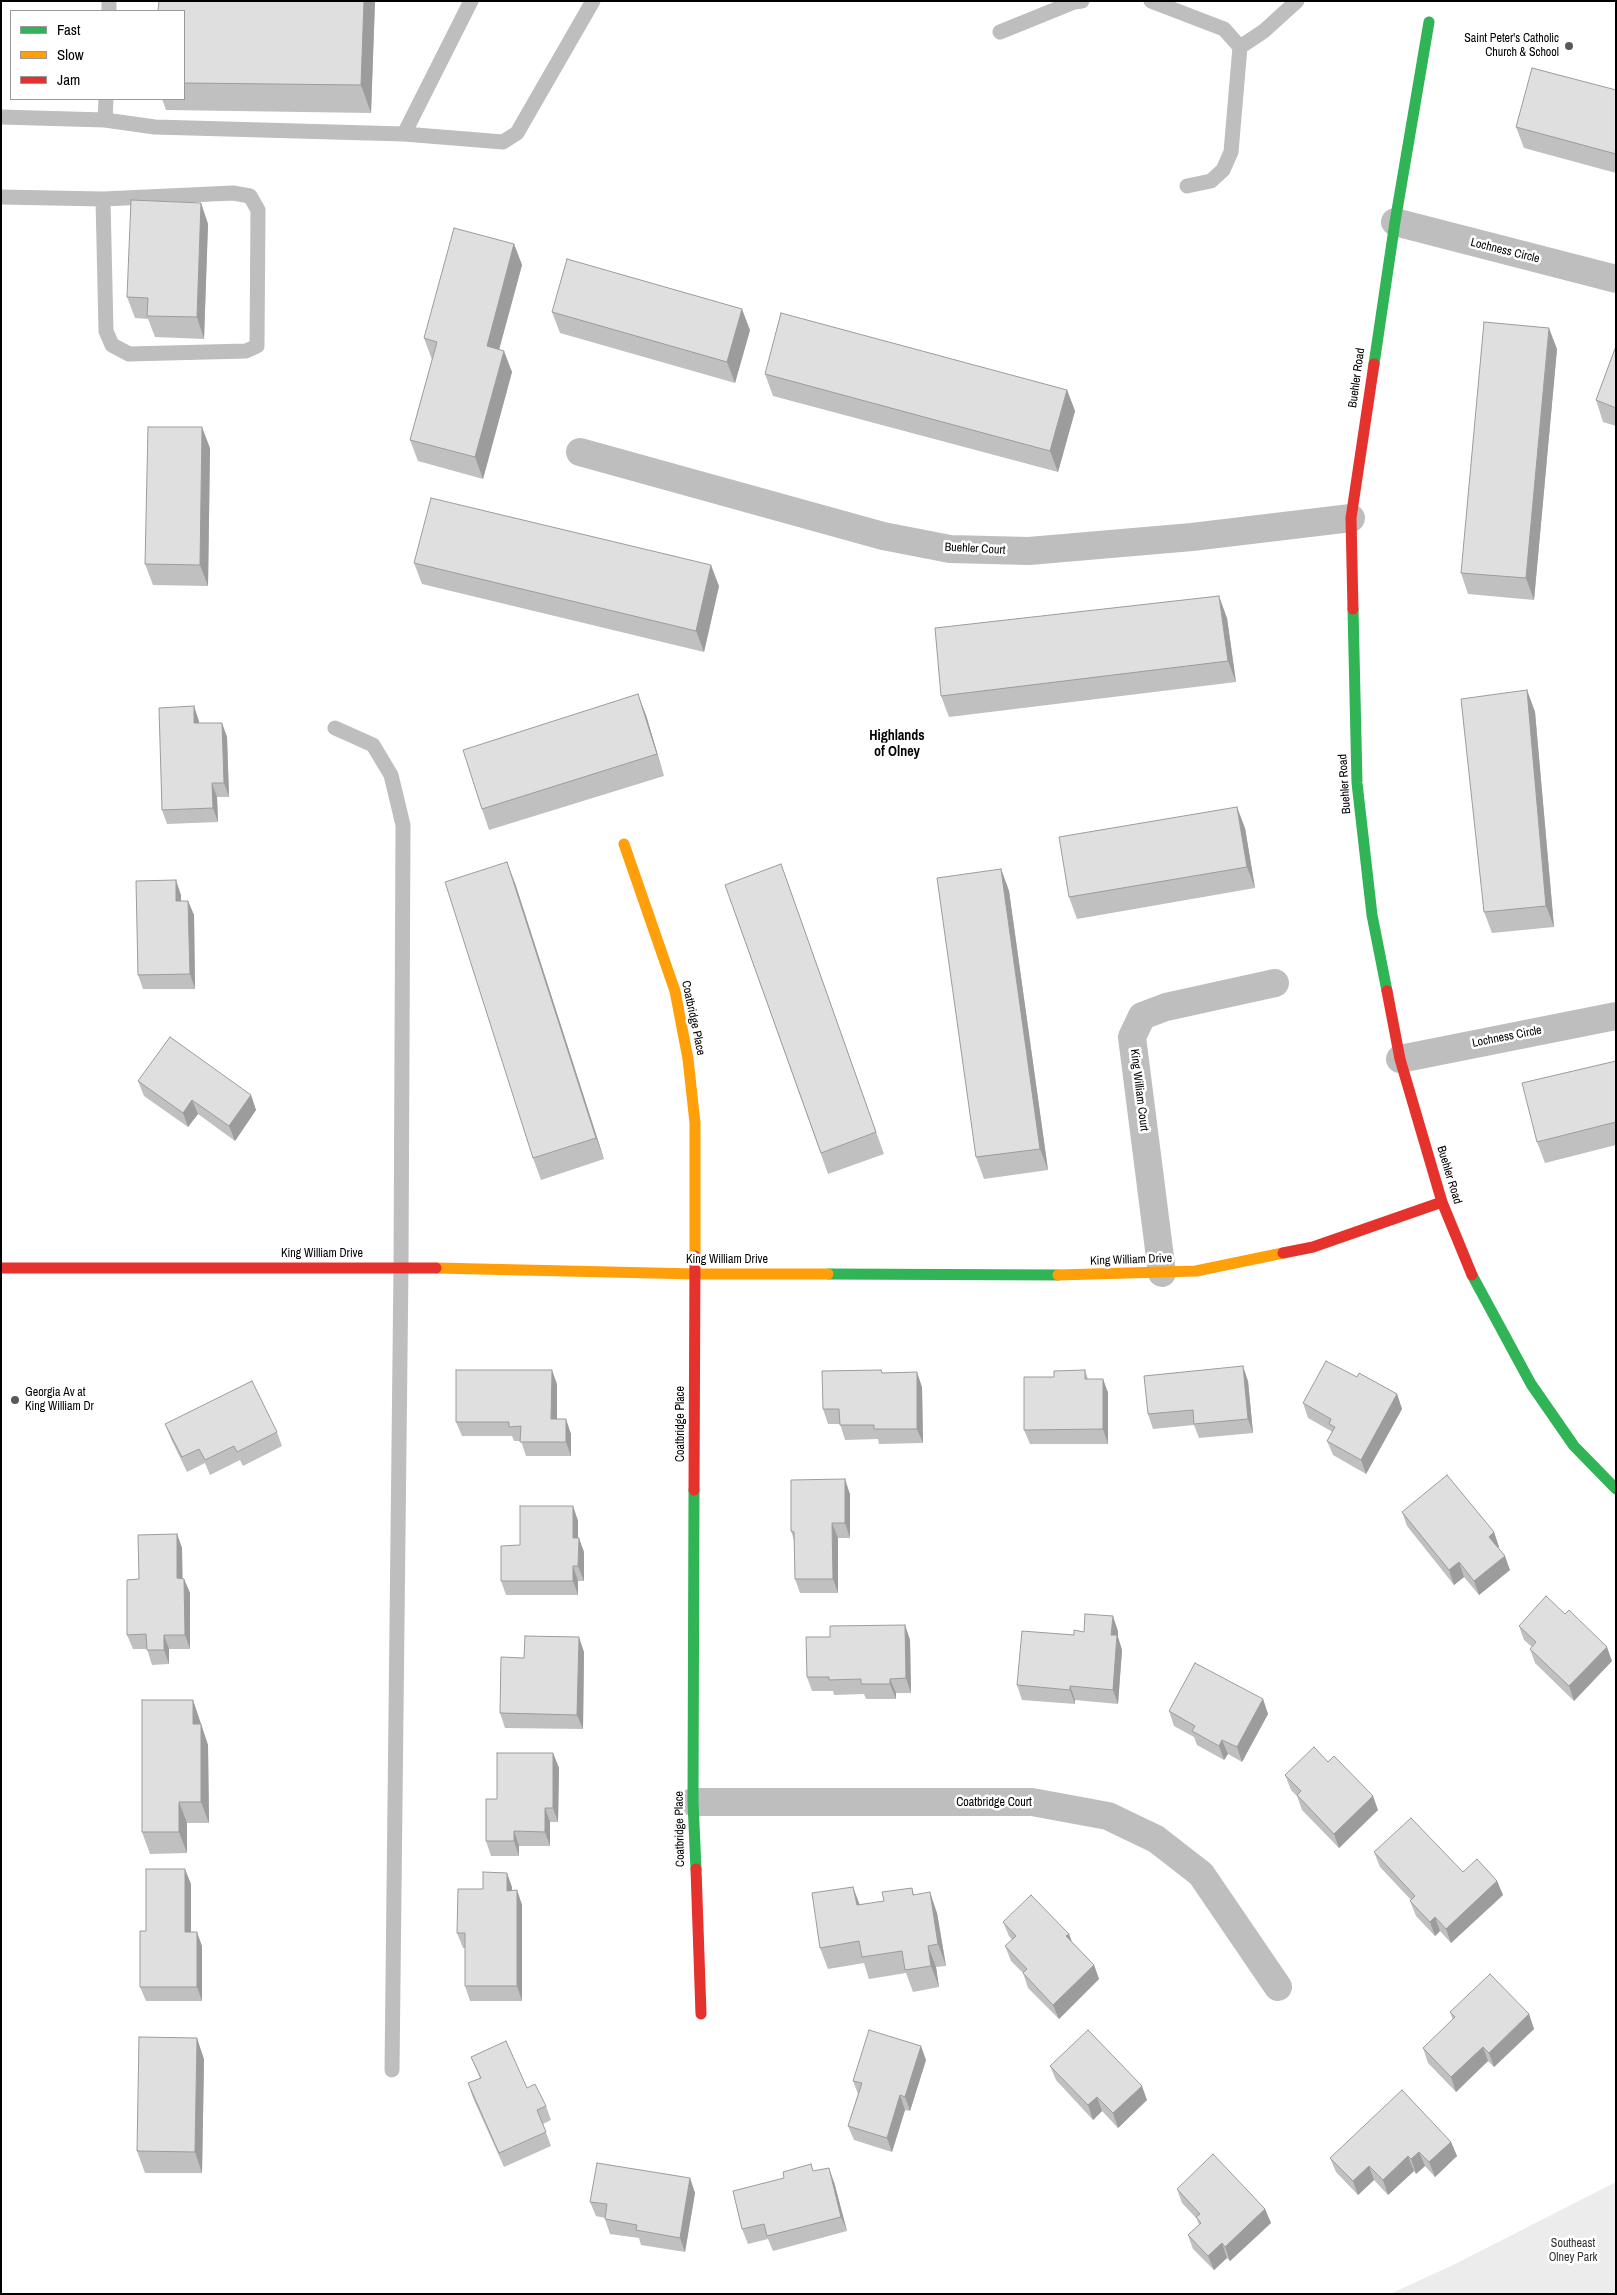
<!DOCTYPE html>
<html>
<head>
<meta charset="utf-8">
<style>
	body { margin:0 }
	#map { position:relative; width:1617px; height:2295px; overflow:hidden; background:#fff; font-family:"Archivo Narrow",sans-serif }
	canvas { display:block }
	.frame { position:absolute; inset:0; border:2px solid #000; pointer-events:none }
	.legend { position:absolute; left:10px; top:10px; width:175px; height:90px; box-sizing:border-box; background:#fff; border:1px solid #999; margin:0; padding:6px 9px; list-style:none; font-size:15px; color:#000 }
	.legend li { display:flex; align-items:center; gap:10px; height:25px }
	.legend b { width:25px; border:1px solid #999 }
</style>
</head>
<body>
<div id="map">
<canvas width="1617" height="2295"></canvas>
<div class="frame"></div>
<ul class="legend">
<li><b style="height:6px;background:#30b455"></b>Fast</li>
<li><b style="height:6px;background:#ff9f0a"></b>Slow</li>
<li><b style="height:6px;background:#e5322d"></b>Jam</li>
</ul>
</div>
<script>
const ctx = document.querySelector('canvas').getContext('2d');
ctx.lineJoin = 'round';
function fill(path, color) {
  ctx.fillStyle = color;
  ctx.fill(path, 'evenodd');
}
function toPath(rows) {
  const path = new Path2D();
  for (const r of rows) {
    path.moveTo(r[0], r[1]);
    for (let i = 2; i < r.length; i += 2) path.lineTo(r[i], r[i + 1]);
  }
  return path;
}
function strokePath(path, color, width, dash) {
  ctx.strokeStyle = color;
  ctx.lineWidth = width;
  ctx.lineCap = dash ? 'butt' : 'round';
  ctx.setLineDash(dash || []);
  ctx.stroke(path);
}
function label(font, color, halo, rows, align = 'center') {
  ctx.font = font + ' "Archivo Narrow",sans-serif';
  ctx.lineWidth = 5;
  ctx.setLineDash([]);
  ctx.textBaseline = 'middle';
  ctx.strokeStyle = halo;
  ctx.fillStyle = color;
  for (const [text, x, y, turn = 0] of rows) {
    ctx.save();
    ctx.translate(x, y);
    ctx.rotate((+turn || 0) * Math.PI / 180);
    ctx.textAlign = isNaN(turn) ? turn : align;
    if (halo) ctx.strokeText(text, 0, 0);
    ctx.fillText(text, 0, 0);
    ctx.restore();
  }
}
fill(toPath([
	[1616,2182,1616,2294,1390,2294,1453,2265]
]), '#ececec');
strokePath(toPath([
	[1151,1,1224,29,1240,47,1231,152,1223,170,1211,181,1187,186],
	[109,11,109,1],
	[1000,32,1074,2,1082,1],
	[1240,47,1264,31,1297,1],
	[106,99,105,120,155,127,404,134,503,142,517,133,593,1],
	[1,117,105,120],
	[404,134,471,1],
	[1,197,103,199,233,193,250,196,258,210,257,346,246,351,129,354,112,345,106,331,103,199],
	[335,728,373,745,391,775,403,825,401,1267,392,2070]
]), '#bebebe', 15);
strokePath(toPath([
	[1395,222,1616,279],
	[580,452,883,536,950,549,1029,551,1192,537,1351,518],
	[1400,1059,1616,1016],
	[1162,1273,1132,1037,1142,1016,1166,1007,1275,983],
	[693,1802,1032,1802,1108,1816,1156,1839,1201,1874,1278,1987]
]), '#bebebe', 28);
strokePath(toPath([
	[1374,364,1395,222,1429,22],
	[1353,609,1357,783,1372,915,1387,991],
	[828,1274,1058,1275],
	[1472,1275,1531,1384,1574,1446,1616,1489],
	[694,1490,693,1802,696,1869]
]), '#30b455', 11);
strokePath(toPath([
	[624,844,675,991,688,1059,695,1123,695,1256],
	[436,1268,696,1274,828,1274],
	[1058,1275,1196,1271,1283,1253]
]), '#ff9f0a', 11);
strokePath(toPath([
	[1353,609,1351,518,1374,364],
	[1387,991,1400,1059,1442,1202,1472,1275],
	[1283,1253,1313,1247,1442,1202],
	[1,1268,436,1268],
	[694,1490,695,1256],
	[696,1869,701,2014]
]), '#e5322d', 11);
fill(toPath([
	[375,1,371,113,166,110,162,99,184,99,184,11],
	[1616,90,1616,173,1524,148,1516,127],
	[201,203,208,224,204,339,155,337,148,319,135,318,127,297],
	[514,244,522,265,499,350,512,372,483,479,418,461,410,440,432,360,424,338],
	[552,312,750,330,735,383,560,333],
	[1616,346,1616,426,1603,422,1596,400],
	[1557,349,1534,600,1468,594,1461,573],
	[765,374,1067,390,1075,411,1058,472,773,396],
	[210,448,208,586,153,585,145,564],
	[414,563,719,586,704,652,422,584],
	[1227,618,1236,682,949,717,941,696],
	[1527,690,1535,712,1554,927,1492,933,1484,912],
	[194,706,199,723,222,723,227,737,229,797,217,797,218,822,167,824,162,810],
	[646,715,664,776,489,830,482,809],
	[1245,828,1255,888,1077,919,1069,897],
	[781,864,884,1154,828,1174,725,885],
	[1001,869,1009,891,1048,1170,984,1179,976,1157],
	[515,883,604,1159,541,1180,533,1158],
	[181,895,181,901,188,901,194,915,195,989,143,989,138,975],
	[1616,1061,1616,1145,1545,1163,1537,1142],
	[138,1081,251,1095,256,1110,235,1141,198,1114,188,1127,144,1096],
	[881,1370,882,1373,922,1387,923,1443,879,1444,878,1439,845,1440,840,1424,828,1424,823,1409],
	[1085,1370,1088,1379,1103,1379,1108,1393,1108,1444,1030,1444,1024,1430,1054,1377],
	[1357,1377,1397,1394,1402,1409,1366,1474,1333,1455,1327,1441,1332,1432,1331,1431,1308,1418,1303,1403],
	[1248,1381,1253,1433,1199,1438,1194,1425,1153,1429,1148,1414],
	[557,1384,557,1419,571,1434,571,1456,526,1456,521,1441,514,1441,512,1436,462,1436,456,1422],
	[165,1424,277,1432,282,1446,243,1466,240,1460,210,1475,205,1463,187,1472,171,1439],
	[850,1494,850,1538,838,1538,838,1593,800,1593,795,1579,794,1540,791,1531],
	[573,1506,578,1521,578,1538,584,1552,584,1581,578,1581,578,1595,506,1595,501,1581,520,1545],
	[1402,1512,1494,1532,1499,1547,1498,1548,1510,1570,1479,1595,1464,1577,1454,1585,1407,1526],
	[177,1534,182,1548,182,1579,184,1579,190,1593,190,1649,169,1649,169,1664,152,1665,147,1649,133,1649,127,1635,139,1579],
	[1565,1614,1612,1661,1574,1701,1535,1663,1530,1649,1532,1647,1524,1640,1519,1626],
	[905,1625,910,1640,911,1693,896,1693,896,1699,866,1699,864,1694,834,1695,833,1691,812,1691,807,1677,830,1637],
	[1118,1631,1118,1637,1122,1650,1118,1704,1075,1700,1075,1704,1022,1700,1017,1685,1074,1635,1084,1632],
	[584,1652,583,1729,505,1728,500,1713,524,1658],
	[1263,1699,1268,1714,1242,1762,1228,1754,1224,1760,1197,1745,1194,1737,1174,1726,1169,1711],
	[193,1700,208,1745,209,1823,187,1823,187,1853,150,1854,142,1832],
	[553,1753,559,1768,558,1822,550,1822,550,1846,519,1846,519,1856,491,1856,486,1841,497,1799],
	[1285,1775,1378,1810,1339,1848,1302,1810,1297,1796,1291,1790],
	[1374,1852,1463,1872,1497,1881,1503,1895,1451,1943,1440,1931,1435,1936,1416,1916,1410,1901,1411,1900,1380,1867],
	[191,1884,191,1932,202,1946,202,2001,146,2001,140,1987,146,1931],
	[512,1887,512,1890,517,1890,522,1905,522,2001,470,2001,465,1986,465,1948,463,1948,457,1933,483,1889],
	[912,1888,914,1895,937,1913,946,1966,936,1967,939,1987,913,1992,906,1973,869,1979,864,1963,828,1969,820,1948,860,1905,884,1901],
	[1003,1922,1069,1934,1072,1942,1094,1965,1099,1979,1059,2019,1028,1988,1023,1973,1011,1961,1005,1946,1012,1940,1009,1936],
	[1450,2012,1529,2014,1534,2029,1494,2067,1488,2061,1456,2092,1428,2063,1423,2048,1453,2020],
	[471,2057,527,2088,546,2106,551,2120,543,2124,551,2146,504,2167,473,2098,468,2083,480,2078],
	[204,2059,202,2173,145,2173,137,2151],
	[926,2060,910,2111,905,2110,892,2152,854,2140,848,2126,858,2094,853,2081],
	[1050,2066,1147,2100,1118,2128,1102,2111,1093,2120,1056,2080],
	[1451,2142,1457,2156,1435,2177,1425,2166,1416,2174,1414,2171,1388,2195,1374,2180,1358,2195,1336,2172,1330,2158],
	[814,2171,834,2182,847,2231,773,2251,768,2239,748,2244,742,2229],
	[690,2178,695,2193,685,2252,641,2245,639,2238,610,2234,605,2219,605,2218,596,2216,590,2202],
	[1177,2189,1265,2209,1271,2223,1230,2261,1227,2258,1214,2270,1193,2249,1188,2235,1199,2225,1197,2219,1182,2203]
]), '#c0c0c0');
fill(toPath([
	[364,1,375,1,371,113,361,85],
	[201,203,208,224,204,339,197,317],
	[514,244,522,265,494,368,487,346],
	[742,309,750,330,735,383,727,362],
	[1549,328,1557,349,1534,600,1526,578],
	[504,351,512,372,483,479,475,457],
	[1067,390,1075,411,1058,472,1050,451],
	[202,427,210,448,208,586,200,565],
	[711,565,719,586,704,652,696,631],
	[1219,596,1227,618,1236,682,1228,661],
	[1527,690,1535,712,1554,927,1546,906],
	[638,694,646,715,664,776,657,754],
	[194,706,199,721,199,738,194,723],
	[222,723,227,737,229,797,224,783],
	[212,783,217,797,218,822,213,808],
	[1237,807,1245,828,1255,888,1247,867],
	[507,862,515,883,604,1159,596,1138],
	[1001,869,1009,891,1048,1170,1040,1149],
	[176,880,181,895,181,916,176,901],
	[188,901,194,915,195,989,190,974],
	[251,1095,256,1110,235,1141,229,1126],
	[192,1100,198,1114,188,1127,183,1113],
	[1243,1366,1248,1381,1253,1433,1248,1419],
	[552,1370,557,1384,557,1434,551,1419],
	[917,1372,922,1387,923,1443,917,1429],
	[1103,1379,1108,1393,1108,1444,1103,1429],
	[1397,1394,1402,1409,1366,1474,1361,1460],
	[566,1419,571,1434,571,1456,566,1442],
	[845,1479,850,1494,850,1538,845,1523],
	[573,1506,578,1521,578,1552,573,1538],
	[832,1523,838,1538,838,1593,833,1579],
	[1494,1532,1499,1547,1494,1551,1489,1537],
	[177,1534,182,1548,183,1593,177,1578],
	[579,1538,584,1552,584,1581,578,1566],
	[1505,1556,1510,1570,1479,1595,1474,1581],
	[1459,1562,1464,1577,1454,1585,1449,1570],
	[573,1566,578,1581,578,1595,573,1581],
	[184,1579,190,1593,190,1649,185,1635],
	[1113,1616,1118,1631,1118,1637,1122,1650,1118,1704,1113,1690,1111,1635],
	[905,1625,910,1640,911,1693,906,1678],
	[164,1635,169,1649,169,1664,164,1650],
	[579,1637,584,1652,583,1729,577,1715],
	[1607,1647,1612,1661,1574,1701,1569,1686],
	[890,1679,896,1693,896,1699,890,1684],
	[1070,1686,1075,1700,1075,1704,1070,1690],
	[1263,1699,1268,1714,1242,1762,1237,1747],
	[193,1700,208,1745,209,1823,201,1802,193,1724],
	[1222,1740,1228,1754,1224,1760,1219,1746],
	[553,1753,559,1768,558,1822,553,1808],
	[1373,1796,1378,1810,1339,1848,1334,1834],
	[179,1802,187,1823,187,1853,179,1832],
	[545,1808,550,1822,550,1846,545,1832],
	[514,1831,519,1846,519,1856,514,1841],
	[185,1869,191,1884,191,1946,185,1932],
	[507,1873,512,1887,512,1905,507,1891],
	[1497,1881,1503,1895,1451,1943,1446,1929],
	[853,1887,861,1908,857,1905],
	[517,1890,522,1905,522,2001,517,1986],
	[930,1892,937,1913,946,1966,938,1944],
	[1435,1917,1440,1931,1435,1936,1430,1922],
	[197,1932,202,1946,202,2001,197,1987],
	[1069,1934,1074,1948,1066,1936],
	[928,1946,936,1967,939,1987,931,1966],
	[1094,1965,1099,1979,1059,2019,1053,2005],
	[1529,2014,1534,2029,1494,2067,1489,2053],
	[197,2038,204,2059,202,2173,195,2152],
	[921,2046,926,2060,910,2111,905,2097],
	[1483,2047,1488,2061,1456,2092,1451,2077],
	[1142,2086,1147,2100,1118,2128,1113,2113],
	[900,2095,905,2110,892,2152,887,2138],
	[1097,2097,1102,2111,1093,2120,1088,2105],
	[1451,2142,1457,2156,1435,2177,1429,2162],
	[1419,2152,1425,2166,1416,2174,1411,2159],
	[1408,2156,1414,2171,1388,2195,1383,2180],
	[1369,2166,1374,2180,1358,2195,1353,2181],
	[829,2168,834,2182,847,2231,841,2217],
	[690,2178,695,2193,685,2252,680,2238],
	[1265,2209,1271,2223,1230,2261,1225,2247],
	[1222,2243,1227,2258,1214,2270,1208,2256]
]), '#9c9c9c');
const building = toPath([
	[159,1,364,1,361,85,184,83,184,11,158,11,159,1],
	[1532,68,1616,90,1616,154,1516,127,1532,68],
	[131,200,201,203,197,317,147,316,148,298,127,297,131,200],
	[454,228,514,244,487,346,504,351,475,457,410,440,437,342,424,338,454,228],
	[567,259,742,309,727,362,552,312,567,259],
	[781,313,1067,390,1050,451,765,374,781,313],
	[1484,322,1549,328,1526,578,1461,573,1484,322],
	[1616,346,1616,408,1596,400,1616,346],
	[148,427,202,427,200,565,145,564,148,427],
	[431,498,711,565,696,631,414,563,431,498],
	[1219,596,1228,661,941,696,935,628,1219,596],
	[1527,690,1546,906,1484,912,1461,699,1527,690],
	[638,694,657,754,482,809,463,750,638,694],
	[194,706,194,723,222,723,224,783,212,783,213,808,162,810,159,708,194,706],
	[1237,807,1247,867,1069,897,1059,837,1237,807],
	[507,862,596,1138,533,1158,445,882,507,862],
	[781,864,876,1132,821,1153,725,885,781,864],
	[1001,869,1040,1149,976,1157,937,878,1001,869],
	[176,880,176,901,188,901,190,974,138,975,136,881,176,880],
	[170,1037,251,1095,229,1126,192,1100,183,1113,138,1081,170,1037],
	[1616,1061,1616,1122,1537,1142,1522,1083,1616,1061],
	[1326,1361,1357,1377,1359,1373,1397,1394,1361,1460,1327,1441,1335,1427,1329,1424,1331,1419,1303,1403,1326,1361],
	[1243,1366,1248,1419,1194,1424,1193,1410,1148,1414,1144,1376,1243,1366],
	[456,1370,552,1370,551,1419,566,1419,566,1442,520,1442,521,1426,509,1427,509,1422,456,1422,456,1370],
	[881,1370,882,1373,917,1372,917,1429,874,1429,874,1425,840,1425,839,1409,823,1409,822,1371,881,1370],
	[1085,1370,1085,1379,1103,1379,1103,1429,1024,1430,1024,1377,1054,1377,1054,1371,1085,1370],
	[252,1381,277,1432,237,1452,234,1446,205,1460,199,1449,182,1457,165,1424,252,1381],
	[1447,1475,1494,1532,1489,1537,1505,1556,1474,1581,1459,1562,1449,1570,1402,1512,1447,1475],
	[845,1479,845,1523,832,1523,833,1579,795,1579,794,1532,791,1531,791,1480,845,1479],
	[520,1506,573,1506,573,1538,579,1538,578,1566,573,1566,573,1581,501,1581,501,1546,520,1545,520,1506],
	[177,1534,177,1578,184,1579,185,1635,164,1635,164,1650,147,1650,146,1634,127,1635,127,1580,139,1579,138,1535,177,1534],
	[1546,1596,1565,1614,1569,1610,1607,1647,1569,1686,1530,1649,1536,1642,1519,1626,1546,1596],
	[1085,1614,1113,1616,1111,1635,1117,1635,1113,1690,1070,1686,1070,1690,1017,1685,1022,1631,1074,1635,1074,1630,1084,1632,1085,1614],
	[905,1625,906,1678,890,1679,890,1684,861,1684,861,1679,829,1680,829,1677,807,1677,806,1637,830,1637,830,1626,905,1625],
	[525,1636,579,1637,577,1715,500,1713,501,1657,524,1658,525,1636],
	[1195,1663,1263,1699,1237,1747,1222,1740,1219,1746,1192,1731,1195,1726,1169,1711,1195,1663],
	[142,1700,193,1700,193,1724,201,1724,201,1802,179,1802,179,1832,142,1832,142,1700],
	[1314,1747,1328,1762,1334,1756,1373,1796,1334,1834,1297,1795,1301,1791,1285,1775,1314,1747],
	[497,1753,553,1753,553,1808,545,1808,545,1832,514,1831,514,1841,486,1841,486,1799,497,1799,497,1753],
	[1411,1818,1463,1872,1477,1859,1497,1881,1446,1929,1435,1917,1430,1922,1410,1901,1415,1896,1374,1852,1411,1818],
	[146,1869,185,1869,185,1932,197,1932,197,1987,140,1987,140,1931,146,1931,146,1869],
	[483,1872,507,1873,507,1891,517,1890,517,1986,465,1986,465,1933,457,1933,458,1889,483,1889,483,1872],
	[853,1887,857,1905,884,1901,882,1892,912,1888,913,1895,930,1892,938,1944,928,1946,931,1966,905,1970,902,1951,862,1957,859,1941,820,1948,812,1893,853,1887],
	[1031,1895,1069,1934,1066,1936,1094,1965,1053,2005,1023,1973,1027,1969,1005,1946,1016,1936,1003,1922,1031,1895],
	[1490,1974,1529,2014,1489,2053,1483,2047,1451,2077,1423,2048,1455,2017,1450,2012,1490,1974],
	[869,2030,921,2046,905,2097,900,2095,887,2138,848,2126,862,2083,853,2081,869,2030],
	[1088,2030,1142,2086,1113,2113,1097,2097,1088,2105,1050,2066,1088,2030],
	[139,2037,197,2038,195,2152,137,2151,139,2037],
	[506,2041,527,2088,535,2084,546,2106,537,2110,546,2132,499,2153,468,2083,481,2078,471,2057,506,2041],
	[1402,2090,1451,2142,1429,2162,1419,2152,1411,2159,1408,2156,1383,2180,1369,2166,1353,2181,1330,2158,1402,2090],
	[1213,2154,1265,2209,1225,2247,1222,2243,1208,2256,1188,2235,1201,2223,1196,2217,1200,2214,1177,2189,1213,2154],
	[597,2163,690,2178,680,2238,636,2230,637,2225,605,2219,607,2204,590,2202,597,2163],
	[811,2164,813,2171,829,2168,841,2217,767,2236,764,2224,742,2229,733,2191,784,2178,783,2172,811,2164]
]);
fill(building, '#dfdfdf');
strokePath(building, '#9c9c9c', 1);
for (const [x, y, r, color] of [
	[1569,46,5,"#595959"],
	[15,1400,5,"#595959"]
]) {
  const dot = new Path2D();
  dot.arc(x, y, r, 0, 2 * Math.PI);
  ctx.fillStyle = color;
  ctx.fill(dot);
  strokePath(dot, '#fff', 2);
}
label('12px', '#000', '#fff', [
	["Saint Peter's Catholic",1559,39],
	["Church & School",1559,53],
	["Georgia Av at",25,1393,"left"],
	["King William Dr",25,1407,"left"]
], 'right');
label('12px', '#000', '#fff', [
	["Lochness Circle",1505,251,14],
	["Buehler Road",1357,378,-82],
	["Buehler Court",975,549,3],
	["Buehler Road",1345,784,-94],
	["Coatbridge Place",693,1018,78],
	["Lochness Circle",1507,1037,-11],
	["King William Court",1139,1090,83],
	["Buehler Road",1449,1175,73],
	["King William Drive",322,1254],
	["King William Drive",727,1260],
	["King William Drive",1131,1260,-2],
	["Coatbridge Place",681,1424,-90],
	["Coatbridge Court",994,1803],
	["Coatbridge Place",680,1829,-91]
]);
label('12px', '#333', '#fff', [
	["Southeast",1573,2244],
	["Olney Park",1573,2258]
]);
label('bold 14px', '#000', '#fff', [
	["Highlands",897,736],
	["of Olney",897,752]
]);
</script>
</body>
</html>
